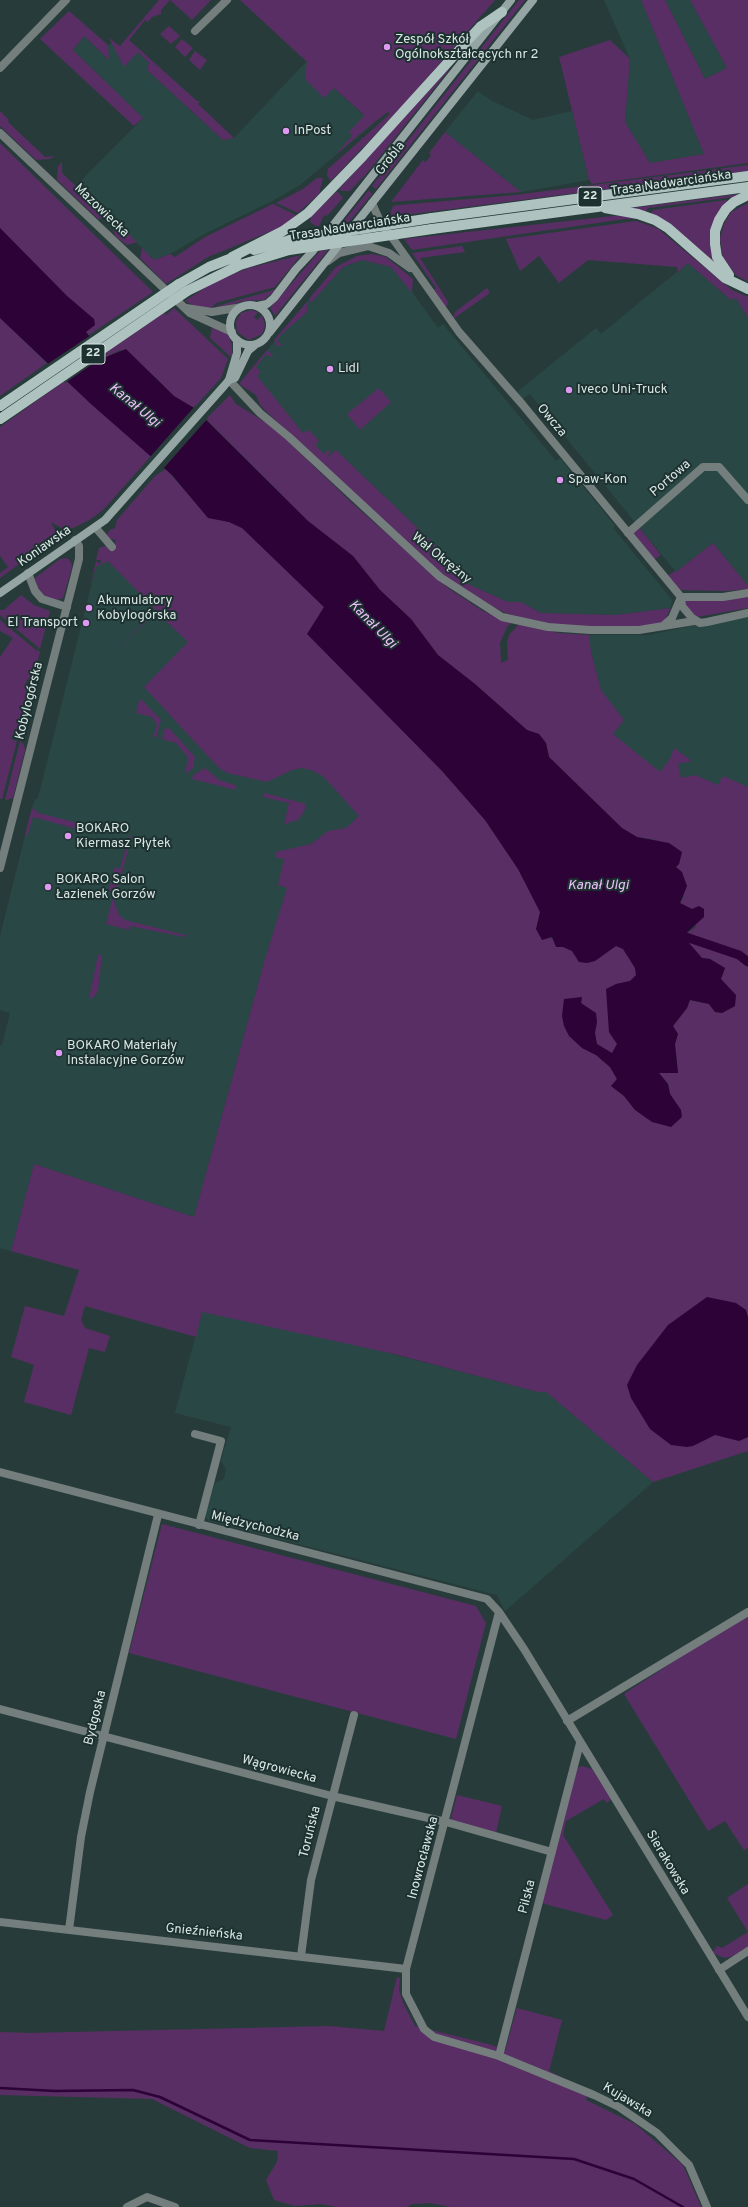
<!DOCTYPE html>
<html>
<head>
<meta charset="utf-8">
<style>
	body { margin:0 }
	canvas { display:block; background:#273c3a }
</style>
</head>
<body>
<canvas width="748" height="2207"></canvas>
<script>
const ctx = document.querySelector('canvas').getContext('2d');
ctx.lineJoin = 'round';
function fill(path, color) {
  ctx.fillStyle = color;
  ctx.fill(path, 'evenodd');
}
function toPath(rows) {
  const path = new Path2D();
  for (const r of rows) {
    if (r.length === 3) {
      path.moveTo(r[0] + r[2], r[1]);
      path.arc(r[0], r[1], r[2], 0, 2 * Math.PI);
      continue;
    }
    path.moveTo(r[0], r[1]);
    for (let i = 2; i < r.length; i += 2) path.lineTo(r[i], r[i + 1]);
  }
  return path;
}
function strokePath(path, color, width, dash) {
  ctx.strokeStyle = color;
  ctx.lineWidth = width;
  ctx.lineCap = dash ? 'butt' : 'round';
  ctx.setLineDash(dash || []);
  ctx.stroke(path);
}
function label(font, color, halo, rows, align = 'center') {
  ctx.font = font + ' Overpass,sans-serif';
  ctx.lineWidth = 4;
  ctx.setLineDash([]);
  ctx.textBaseline = 'middle';
  ctx.strokeStyle = halo;
  ctx.fillStyle = color;
  for (const [text, x, y, turn = 0] of rows) {
    ctx.save();
    ctx.translate(x, y);
    ctx.rotate((+turn || 0) * Math.PI / 180);
    ctx.textAlign = isNaN(turn) ? turn : align;
    if (halo) ctx.strokeText(text, 0, 0);
    ctx.fillText(text, 0, 0);
    ctx.restore();
  }
}
fill(toPath([
	[604,0,641,0,704,154,650,163,625,122,630,59],
	[665,0,690,0,727,68,705,79],
	[84,36,108,59,108,45,112,43,138,52,149,63,147,70,223,140,234,138,306,62,373,124,300,185,270,202,204,234,170,254,154,260,115,221,76,186,143,118,73,50],
	[478,91,490,100,533,120,572,111,589,180,521,192,445,132],
	[362,260,391,267,404,281,438,328,443,324,556,461,560,458,615,526,613,528,672,600,671,608,615,615,541,613,521,602,508,602,470,585,457,575,452,561,336,450,324,460,248,374,309,299,311,303,343,267],
	[688,263,731,300,736,298,748,318,748,586,713,543,676,572,530,394,522,399,517,392,596,328,601,334],
	[108,561,382,831,290,881,265,959,194,1217,34,1164,11,1251,0,1248,0,1045,2,1045,10,1013,0,1010,0,936,32,808,35,800,38,798,96,567],
	[748,614,748,816,601,754,601,690,591,652,589,635,649,635],
	[204,1305,538,1392,546,1392,653,1482,505,1611,497,1595,209,1521,205,1516,215,1483,224,1479,226,1469,221,1461,231,1427,175,1413]
]), '#294845');
fill(toPath([
	[159,0,211,0,192,20,170,0,161,10,161,14,152,17,148,22,145,20,129,40,197,101,200,101,198,104,234,138,223,140,147,70,149,63,138,52,124,67,109,38,120,46],
	[240,0,495,0,405,103,331,181,327,176,328,169,390,114,388,112,372,124,334,156,352,136,349,132,363,117,363,114,334,88,324,98,305,79,307,62],
	[519,0,525,0,376,189,372,186],
	[641,0,665,0,705,79,727,68,690,0,748,0,748,163,592,184,589,180,559,57,610,40,630,59,625,122,650,163,704,154],
	[69,11,108,45,109,60,84,36,73,50,143,118,134,126,40,39],
	[169,26,180,36,171,44,160,34],
	[182,39,193,48,185,57,175,47],
	[195,51,207,60,200,70,189,60],
	[448,69,449,70,363,178,362,178,350,191,341,191,339,189],
	[0,111,9,120,8,122,45,157,55,156,49,159,36,160,0,126],
	[445,132,521,192,391,202,423,160,426,162,431,155,429,153],
	[0,143,153,292,89,335,86,332,94,319,67,296,0,228],
	[62,162,62,173,110,218,98,219,57,180,58,167],
	[748,165,748,171,389,217,393,206,399,205,515,195],
	[317,178,323,178,319,194,298,213,276,203,303,189],
	[369,190,372,194,349,222,342,223],
	[337,191,343,198,327,216,324,215,319,226,316,226,310,222,311,216],
	[739,194,733,197,648,208,646,212,632,208],
	[726,200,728,202,710,233,711,250,714,262,675,228,651,214,653,210],
	[748,203,748,282,736,275,723,258,720,238,724,224,731,212],
	[273,204,296,215,286,224,274,230,208,257,166,284,140,258,142,248,154,260,170,254,175,257,205,237],
	[622,215,640,219,625,219,412,250,404,239],
	[115,221,137,242,127,245,116,237,113,230],
	[636,221,657,228,732,290,748,297,748,318,736,298,731,300,688,263,678,272,677,267,588,260,559,283,539,256,520,271,506,239],
	[462,246,465,252,420,258,448,302,447,306,445,306,434,290,436,288,412,253],
	[328,250,275,316,270,308,320,251],
	[372,254,386,257,413,279,412,293,391,267,362,260,343,267,311,303,309,299,336,267,357,256],
	[301,255,275,287,216,303,210,309,198,308,185,301,212,283,248,268],
	[487,288,490,293,453,319,455,312],
	[277,289,264,300,244,301,215,309,217,306],
	[307,302,307,312,283,333,277,340,282,346,277,346,274,340],
	[174,308,228,359,221,378,194,408,174,396,156,378,120,350,106,357,104,354,164,313,166,315],
	[251,310,258,312,254,317,257,320,262,315,265,326,262,334,249,340,237,332,236,322,241,313],
	[0,318,47,363,0,396],
	[212,327,228,335,232,345,232,358,210,338],
	[267,350,273,355,271,357,266,354,256,367,261,372,257,376,303,433,309,430,319,441,315,445,324,454,329,450,331,451,327,458,336,450,452,561,461,572,457,576,470,585,508,602,521,602,541,613,615,615,671,608,663,623,639,630,550,625,508,614,474,598,453,584,288,433,260,405,256,395,239,384],
	[66,380,151,456,104,509,91,519,67,531,51,522,58,536,0,578,0,573,8,567,0,556,0,427],
	[379,388,391,402,360,430,347,414],
	[230,395,236,404,273,427,351,502,448,588,483,611,511,623,507,627,500,643,501,663,508,660,507,643,509,635,518,625,524,624,558,633,589,635,591,652,601,690,624,720,613,734,660,772,670,759,674,748,692,761,678,764,681,778,695,775,718,785,723,776,748,787,748,1451,653,1482,546,1392,538,1392,394,1354,202,1312,196,1337,85,1306,81,1320,85,1328,110,1336,105,1352,89,1348,71,1415,24,1402,34,1365,11,1357,25,1306,64,1316,79,1270,11,1251,34,1164,194,1217,265,959,287,888,278,885,284,859,275,857,276,852,311,844,328,831,346,828,359,816,323,776,311,770,302,768,292,770,267,782,227,773,219,768,144,687,188,642,156,612,116,650,156,610,108,561,96,567,90,586,96,561,100,564,101,560,96,560,99,548,106,546,111,551,116,540,110,539,106,535,110,530,115,528,117,520,155,476,166,469,208,517,229,522,242,528,324,607,392,719,442,771,485,820,518,869,541,912,536,929,572,951,579,962,616,946,623,949,635,968,636,976,630,981,616,984,609,1032,617,1044,612,1054,597,1044,590,1011,581,1003,564,999,582,1048,596,1055,610,1067,617,1079,611,1086,624,1096,635,1110,681,1110,670,1094,668,1084,659,1073,678,1073,675,1044,678,1034,673,1026,687,1008,690,1000,709,1004,715,1012,722,1013,735,1006,721,979,725,968,710,959,702,958,683,936,696,927,692,909,680,903,684,896,676,867,679,864,682,852,656,840,637,837,622,828,549,757,546,743,539,734,527,730,475,684,438,655,411,619,380,590,353,556,308,521,206,419],
	[638,526,661,555,652,561,630,532],
	[713,543,748,586,748,589,726,591,676,590,666,577,675,571,676,572],
	[67,558,71,562,72,567,63,598,56,600,46,597,38,589,35,578,60,559],
	[748,593,748,608,697,617,693,616,681,597],
	[21,595,34,605,50,611,40,649,0,615,0,610,4,610],
	[0,620,36,650,35,654,37,649,40,652,32,680,27,679,26,683,31,685,18,736,13,735,11,739,17,741,2,799,0,799,0,657,13,638,0,631],
	[141,699,161,720,156,738,153,737,157,725,152,717,136,713,139,701],
	[167,728,170,729,195,757,193,768,185,774,188,757,176,743,162,739,164,730],
	[20,741,24,745,25,750,13,798,6,800,5,800],
	[205,768,219,780,235,785,236,790,192,779,193,775],
	[264,793,306,804,304,812,298,820,284,824,289,803,263,797],
	[32,808,39,813,82,824,80,830,33,817,27,836,25,835],
	[129,836,132,836,114,901,119,915,125,920,189,936,188,937,185,935,184,937,130,926,129,930,106,924,114,893,109,890,114,868,120,869],
	[98,955,102,955,98,991,93,998,89,998],
	[162,1524,476,1606,486,1623,456,1739,129,1653],
	[748,1613,748,1848,744,1850,725,1821,708,1831,624,1694],
	[582,1766,592,1769,611,1799,607,1803,604,1799,566,1821,563,1835,613,1915,606,1920,541,1903,577,1768],
	[457,1795,502,1806,496,1833,450,1822],
	[748,1884,748,1947,734,1956,725,1958,712,1953,717,1946,722,1948,748,1932,727,1898],
	[397,1977,400,1978,399,1990,403,2003,415,2026,492,2045,505,2051,517,2008,562,2020,549,2071,589,2090,586,2100,635,2124,683,2165,701,2207,451,2207,430,2203,412,2204,407,2207,337,2207,321,2204,295,2206,274,2200,266,2180,277,2162,278,2151,250,2148,152,2099,0,2095,0,2032,29,2033,329,2026,384,2031]
]), '#582e64');
fill(toPath([
	[0,228,67,296,94,319,95,325,86,332,106,357,126,349,174,396,194,408,308,521,353,556,380,590,411,619,438,655,475,684,527,730,539,734,546,743,549,757,622,828,637,837,669,843,682,852,679,864,676,867,682,872,687,886,680,903,692,909,699,906,704,909,704,917,683,936,702,958,710,959,725,968,721,979,736,995,735,1006,722,1013,715,1012,709,1004,690,1000,687,1008,673,1026,678,1034,675,1044,678,1073,659,1073,668,1084,670,1094,681,1110,682,1117,671,1127,652,1122,635,1110,624,1096,611,1086,617,1079,610,1067,596,1055,582,1048,569,1036,564,1026,562,1016,564,999,582,997,581,1003,596,1013,597,1022,595,1033,597,1044,612,1053,617,1044,609,1032,606,989,616,984,630,981,636,975,635,968,623,949,616,946,595,961,587,963,579,962,572,951,563,947,556,947,552,937,542,940,536,929,540,912,518,869,485,820,442,771,307,634,324,607,242,528,229,522,208,518,172,475,92,405,0,318],
	[707,1297,736,1303,746,1310,748,1317,748,1437,739,1441,715,1435,693,1446,687,1447,671,1445,650,1429,631,1398,627,1385,637,1365,668,1325]
]), '#2d0237');
fill(toPath([
	[91,335,107,354,65,383,46,365],
	[195,406,208,418,163,469,150,457]
]), '#273c3a');
strokePath(toPath([
	[0,2088,55,2091,133,2090,160,2097,250,2140,574,2159,634,2179,683,2207]
]), '#2d0237', 2.5);
strokePath(toPath([
	[674,927,683,936,739,955,748,962]
]), '#2d0237', 9);
strokePath(toPath([
	[195,31,227,0],
	[0,68,66,0],
	[0,133,190,313,232,332],
	[372,203,379,219,459,332,522,404,681,597,682,606,692,618,700,623,707,622,748,613],
	[328,261,339,253,368,246,389,253,410,268],
	[186,308,212,312,242,307],
	[229,380,260,413,289,437,440,577,502,617,548,627,590,630,639,630,694,621],
	[95,527,112,547],
	[628,533,703,467,719,467,748,500],
	[28,573,35,591,42,599,67,607],
	[663,626,672,618,681,597,723,597,748,593],
	[195,1434,221,1441,199,1525],
	[0,1472,487,1599,499,1612,524,1649,748,2017],
	[499,1612,406,1969,406,1994,424,2029,434,2037,499,2056,594,2095,619,2107,657,2133,689,2165,707,2207],
	[0,1709,332,1796,446,1822,552,1852],
	[567,1721,748,1612],
	[0,1922,406,1969],
	[69,1930,81,1837,90,1792,158,1515],
	[301,1956,311,1880,354,1715],
	[719,1970,748,1951],
	[499,2056,580,1743],
	[127,2207,147,2197,175,2207]
]), '#747e7c', 8);
strokePath(toPath([
	[0,868,79,559,79,546,75,540]
]), '#747e7c', 8);
strokePath(toPath([
	[250,325,20],
	[257,306,267,304,274,298,296,269,312,252,511,0],
	[269,333,533,0],
	[229,380,237,353,237,340],
	[0,593,105,520,224,386,229,380,235,378,248,351,255,345]
]), '#95a5a3', 8);
strokePath(toPath([
	[605,208,638,214,655,220,668,228,725,278,748,289],
	[432,218,748,176],
	[432,229,748,187],
	[254,250,290,240],
	[232,257,283,231,308,213,363,156,480,27,502,12],
	[729,275,717,257,715,244,715,231,719,220,726,209,734,202,748,195],
	[179,284,209,267,237,256],
	[187,291,240,265,289,250]
]), '#aec3c0', 10);
strokePath(toPath([
	[290,240,432,218],
	[289,250,432,229],
	[0,406,179,284],
	[0,419,187,291]
]), '#aec3c0', 10);
for (const [x, y, r, color] of [
	[387,47,4,"#de98f2"],
	[286,131,4,"#de98f2"],
	[330,369,4,"#de98f2"],
	[569,390,4,"#de98f2"],
	[560,480,4,"#de98f2"],
	[89,608,4,"#de98f2"],
	[86,623,4,"#de98f2"],
	[68,836,4,"#de98f2"],
	[48,887,4,"#de98f2"],
	[59,1053,4,"#de98f2"]
]) {
  const dot = new Path2D();
  dot.arc(x, y, r, 0, 2 * Math.PI);
  ctx.fillStyle = color;
  ctx.fill(dot);
  strokePath(dot, '#1d3230', 1.5);
}
for (const [x, y, w] of [
	[590,197,24],
	[93,354,24]
]) {
  const box = new Path2D();
  box.roundRect(x - w / 2, y - 10, w, 20, 3);
  ctx.fillStyle = '#1d3230';
  ctx.fill(box);
  strokePath(box, '#dae7e5', 1);
}
label('bold 12px', '#dae7e5', null, [
	["22",590,197],
	["22",93,354]
]);
label('13px', '#dae7e5', '#1d3230', [
	["Zespół Szkół",395,40],
	["Ogólnokształcących nr 2",395,55],
	["InPost",294,131],
	["Lidl",338,369],
	["Iveco Uni-Truck",577,390],
	["Spaw-Kon",568,480],
	["Akumulatory",97,601],
	["Kobylogórska",97,616],
	["El Transport",78,623,"right"],
	["BOKARO",76,829],
	["Kiermasz Płytek",76,844],
	["BOKARO Salon",56,880],
	["Łazienek Gorzów",56,895],
	["BOKARO Materiały",67,1046],
	["Instalacyjne Gorzów",67,1061]
], 'left');
label('13px', '#dae7e5', '#1d3230', [
	["Grobla",391,159,-52],
	["Trasa Nadwarciańska",671,184,-8],
	["Mazowiecka",101,211,44],
	["Trasa Nadwarciańska",350,228,-9],
	["Owcza",551,421,50],
	["Portowa",671,479,-41],
	["Koniawska",45,547,-35],
	["Wał Okrężny",441,559,39],
	["Kobylogórska",30,701,-76],
	["Międzychodzka",255,1527,14],
	["Bydgoska",96,1718,-76],
	["Wągrowiecka",279,1770,15],
	["Toruńska",311,1832,-76],
	["Inowrocławska",424,1858,-75],
	["Sierakowska",667,1863,59],
	["Pilska",528,1897,-76],
	["Gnieźnieńska",204,1933,6],
	["Kujawska",627,2101,31]
]);
label('italic 14px', '#eec0fb', '#1d3230', [
	["Kanał Ulgi",134,406,39],
	["Kanał Ulgi",372,625,45],
	["Kanał Ulgi",598,886]
]);
</script>
</body>
</html>
